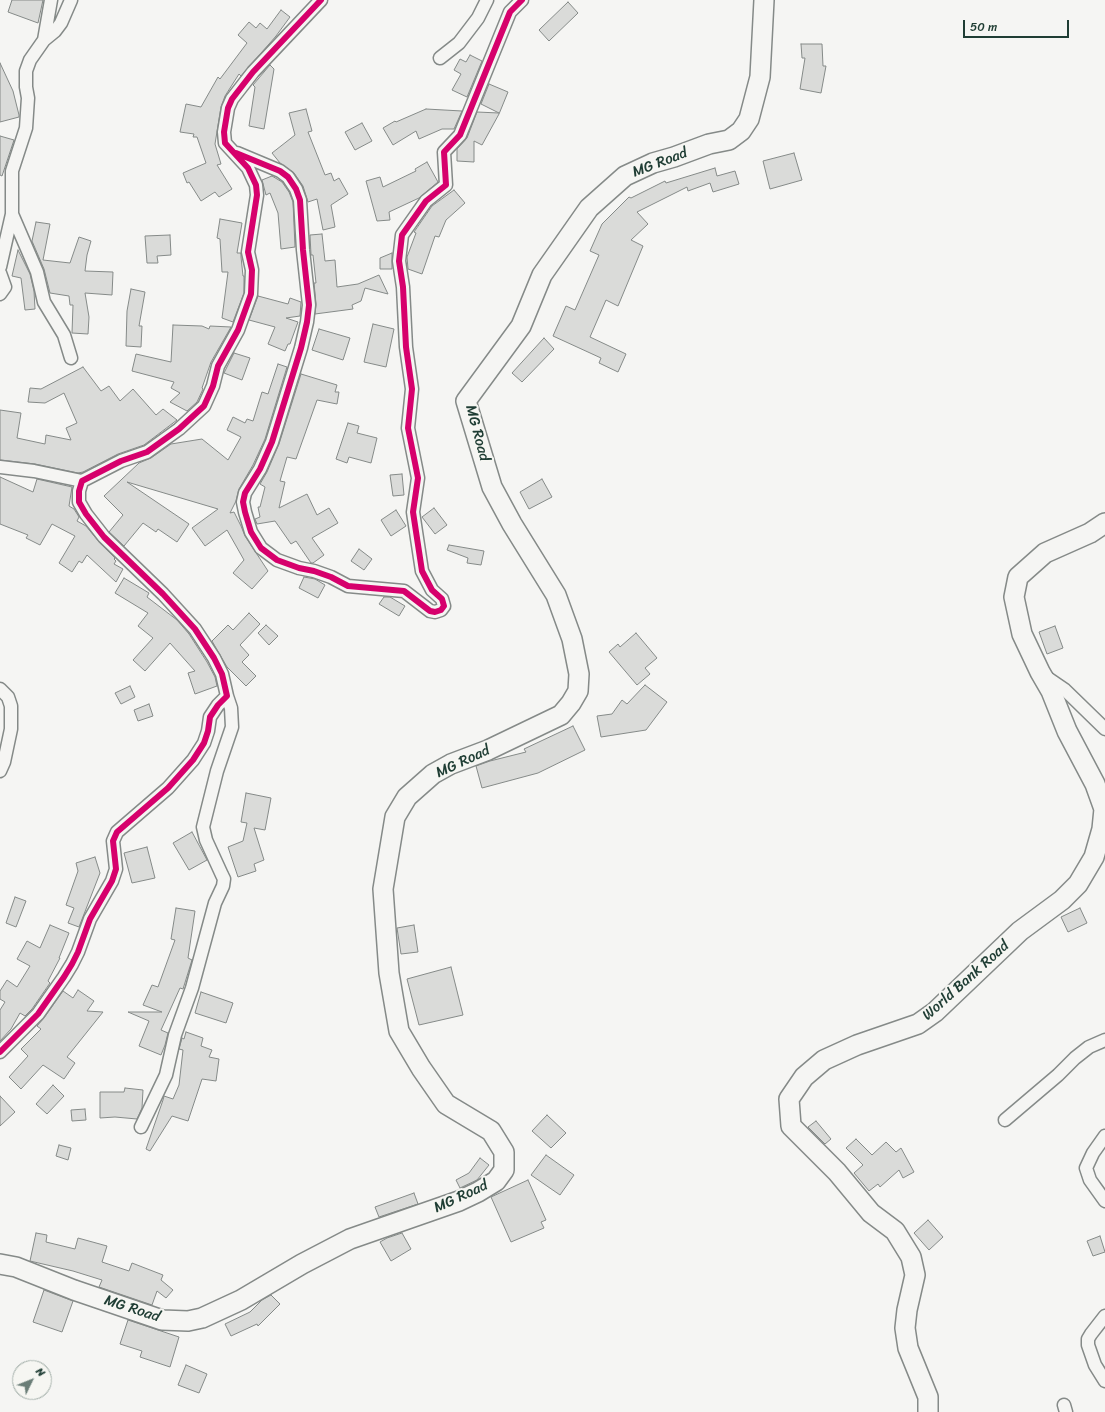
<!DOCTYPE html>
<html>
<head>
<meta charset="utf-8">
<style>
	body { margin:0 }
	#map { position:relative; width:1105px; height:1412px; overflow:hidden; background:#f5f5f3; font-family:Sriracha,sans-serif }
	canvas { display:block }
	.north { position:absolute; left:12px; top:1360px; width:40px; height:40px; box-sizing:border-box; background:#f6f6f2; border:1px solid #a0aca6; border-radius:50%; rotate:47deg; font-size:11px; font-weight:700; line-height:16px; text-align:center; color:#1f3d34 }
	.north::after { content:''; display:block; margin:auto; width:14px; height:18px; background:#6a7d77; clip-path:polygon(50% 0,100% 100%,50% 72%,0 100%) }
	.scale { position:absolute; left:963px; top:20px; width:106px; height:18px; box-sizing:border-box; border:2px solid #1f3d34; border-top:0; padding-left:5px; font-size:12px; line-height:14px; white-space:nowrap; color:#1f3d34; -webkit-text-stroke:3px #f6f6f2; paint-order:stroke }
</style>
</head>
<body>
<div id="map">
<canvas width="1105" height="1412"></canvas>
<div class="north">N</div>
<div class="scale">50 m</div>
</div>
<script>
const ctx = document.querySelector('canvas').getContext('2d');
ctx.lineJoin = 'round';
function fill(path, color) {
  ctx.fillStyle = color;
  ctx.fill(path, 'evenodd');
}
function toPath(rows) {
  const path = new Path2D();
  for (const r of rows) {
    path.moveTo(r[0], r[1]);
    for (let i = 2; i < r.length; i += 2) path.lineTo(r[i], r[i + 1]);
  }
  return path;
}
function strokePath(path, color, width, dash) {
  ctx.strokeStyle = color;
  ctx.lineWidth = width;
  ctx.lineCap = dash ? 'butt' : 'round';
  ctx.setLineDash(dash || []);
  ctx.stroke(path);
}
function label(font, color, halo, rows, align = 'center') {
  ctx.font = font + ' Sriracha,sans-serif';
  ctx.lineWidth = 4;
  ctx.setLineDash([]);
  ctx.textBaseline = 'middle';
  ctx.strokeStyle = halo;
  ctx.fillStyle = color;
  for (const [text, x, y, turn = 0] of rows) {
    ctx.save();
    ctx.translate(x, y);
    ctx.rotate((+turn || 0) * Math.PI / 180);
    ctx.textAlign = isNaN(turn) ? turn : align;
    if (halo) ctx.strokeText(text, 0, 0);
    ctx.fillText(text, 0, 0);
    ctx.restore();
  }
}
const building = toPath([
	[12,0,43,0,38,23,8,12,12,0],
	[568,2,578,13,549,41,539,30,568,2],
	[281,10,290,17,276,36,241,76,239,74,225,96,221,107,215,144,221,164,217,165,232,189,219,197,215,192,201,201,189,182,187,183,183,173,206,163,197,137,193,137,194,134,180,132,186,104,201,107,218,77,220,79,247,43,238,35,249,22,256,28,260,23,267,29,281,10],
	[801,44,822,44,823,66,826,66,821,93,800,89,805,58,802,58,801,44],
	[470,55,482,61,467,97,452,90,461,74,454,70,460,59,466,62,470,55],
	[0,63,13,91,19,115,19,117,0,122,0,63],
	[270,65,274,69,264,129,249,126,255,87,253,85,270,65],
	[489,84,508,92,499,114,482,145,474,141,474,162,457,161,457,149,467,138,477,112,499,113,481,104,489,84],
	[306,109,312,131,308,132,325,175,331,173,334,181,339,178,348,194,331,205,335,227,323,230,317,199,308,202,303,186,294,173,280,163,272,153,295,135,289,113,306,109],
	[426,109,462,111,454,129,442,129,419,139,416,131,393,145,383,128,395,121,396,122,426,109],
	[362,123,372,141,355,150,345,132,362,123],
	[0,136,14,140,2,176,0,175,0,136],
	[794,153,802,180,770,189,763,161,794,153],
	[427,162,438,182,419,198,389,212,390,220,377,221,366,181,380,177,383,187,416,171,415,169,427,162],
	[715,168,717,176,735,171,739,184,713,192,710,183,688,191,687,187,637,212,648,224,631,240,643,246,618,306,606,300,590,337,626,354,618,372,599,363,601,358,553,336,566,306,575,310,599,255,590,251,602,224,629,197,631,198,665,181,666,183,715,168],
	[272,176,282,182,289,192,293,202,295,247,281,249,278,213,270,193,266,195,262,180,272,176],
	[454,190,465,203,446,220,439,237,435,236,422,274,408,269,407,257,416,233,414,232,432,206,454,190],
	[220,219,242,223,237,253,241,253,241,257,243,276,244,276,244,293,233,322,222,318,228,272,222,272,220,239,217,238,220,219],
	[36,222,50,224,43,260,70,263,79,237,91,241,87,255,85,271,113,272,112,295,85,293,89,317,88,334,72,333,73,305,70,305,69,296,50,293,44,269,32,241,36,222],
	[322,234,325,261,335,260,337,287,358,284,379,275,388,294,365,288,361,301,352,305,353,309,315,314,316,304,314,283,316,283,313,255,311,255,310,235,322,234],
	[170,235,171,255,157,256,158,263,147,263,145,236,170,235],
	[18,250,30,274,34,291,35,309,25,310,21,278,12,276,18,250],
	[392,253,392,269,380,269,380,258,392,253],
	[131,289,145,292,139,326,142,326,141,347,126,346,127,311,131,289],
	[258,296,288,304,290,298,301,302,300,316,286,318,298,322,290,344,288,344,285,351,268,344,275,327,249,320,258,296],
	[373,324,394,329,386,367,364,362,373,324],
	[173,325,202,326,209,329,210,326,231,327,211,362,202,388,203,389,197,402,187,411,170,402,180,393,171,388,174,382,132,371,136,354,171,362,173,325],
	[319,329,350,338,343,360,312,350,319,329],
	[544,338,554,349,522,382,512,373,544,338],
	[234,353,250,358,242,380,224,373,234,353],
	[278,364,287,367,265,439,253,465,239,489,236,501,230,513,234,512,241,526,245,536,268,571,252,589,233,573,244,560,227,530,205,546,192,528,218,509,127,482,189,524,177,542,158,529,156,532,143,523,124,546,109,532,123,515,104,496,139,463,151,458,171,444,202,439,228,460,241,437,227,430,233,417,245,423,247,419,253,421,262,392,268,394,278,364],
	[83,367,101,391,109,386,120,401,133,389,156,415,163,409,177,420,144,445,118,454,83,472,78,473,35,464,0,460,0,410,21,413,17,438,45,444,46,435,71,440,66,428,77,423,64,393,45,403,28,402,30,388,41,389,83,367],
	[301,374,337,385,335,392,339,392,337,404,317,400,296,459,287,457,280,481,285,482,279,508,307,494,317,515,329,508,338,523,312,538,324,555,313,563,311,563,296,541,291,544,275,521,257,524,255,519,260,517,258,507,260,507,265,487,260,484,267,472,279,444,301,374],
	[348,423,359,426,357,433,377,438,371,463,349,457,347,463,336,459,348,423],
	[402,474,404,495,393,496,390,475,402,474],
	[0,477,33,492,37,479,72,487,69,506,74,509,79,517,77,521,86,526,99,542,115,558,114,559,116,561,114,564,123,569,116,582,87,555,82,563,79,561,72,572,59,563,75,536,52,524,40,545,26,538,28,535,0,524,0,477],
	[542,479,552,497,529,509,520,492,542,479],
	[434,508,447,525,435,534,422,517,434,508],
	[396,510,406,526,391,536,381,520,396,510],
	[449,545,484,551,481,565,467,563,468,558,447,550,449,545],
	[359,549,372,559,364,570,351,561,359,549],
	[304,577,315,579,325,585,318,598,299,588,304,577],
	[124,578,149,593,147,597,177,620,189,634,207,662,215,677,217,686,195,694,188,673,195,671,170,643,145,671,133,660,153,638,138,626,148,613,115,593,124,578],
	[384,597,390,597,405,606,399,616,379,604,384,597],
	[249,613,260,624,240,645,249,655,242,662,256,676,246,686,227,667,212,641,228,625,233,630,249,613],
	[266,625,278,636,269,645,258,633,266,625],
	[1055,626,1063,648,1047,654,1039,632,1055,626],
	[636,633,657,658,645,668,650,674,637,685,609,652,618,644,620,647,636,633],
	[645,685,667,702,646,730,601,737,597,716,612,714,622,700,627,704,645,685],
	[130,686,135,697,121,704,115,693,130,686],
	[149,704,153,716,138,721,134,710,149,704],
	[573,726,585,750,538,773,482,788,476,766,490,761,526,752,524,749,573,726],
	[246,793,271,798,265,830,254,828,264,860,254,864,256,871,238,877,228,847,243,841,247,823,241,822,246,793],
	[192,832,207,860,189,870,173,843,192,832],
	[147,847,155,878,132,883,124,853,147,847],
	[95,857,100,873,79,927,68,923,74,908,66,905,78,871,76,863,95,857],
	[15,897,26,901,16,927,6,923,15,897],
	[176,908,195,911,188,958,192,960,183,989,180,988,161,1030,168,1033,165,1045,161,1055,139,1046,149,1021,128,1012,162,1012,143,1005,152,985,158,987,175,940,171,939,176,908],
	[1080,908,1087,923,1068,932,1061,917,1080,908],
	[50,925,69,933,59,958,60,958,48,981,50,983,32,1009,25,1016,20,1013,11,1029,0,1041,0,1010,5,1002,0,999,0,991,7,980,17,987,30,966,17,959,27,941,40,948,50,925],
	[414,925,418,952,401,954,397,928,414,925],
	[451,967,463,1015,419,1025,407,979,451,967],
	[78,990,94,1001,87,1011,103,1012,67,1057,75,1063,64,1079,43,1065,21,1089,9,1077,28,1056,21,1049,41,1029,37,1026,44,1018,63,991,73,998,78,990],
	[201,992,233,1003,226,1023,195,1013,201,992],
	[186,1032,203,1038,201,1046,212,1050,209,1057,219,1059,216,1081,202,1079,188,1121,172,1116,150,1151,146,1149,163,1100,164,1096,173,1099,179,1085,183,1050,179,1049,182,1038,184,1039,186,1032],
	[53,1085,64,1096,47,1114,36,1104,53,1085],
	[125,1088,143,1090,142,1108,137,1119,115,1117,100,1118,100,1092,124,1092,125,1088],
	[0,1096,15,1112,0,1126,0,1096],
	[85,1109,86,1120,72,1121,71,1110,85,1109],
	[547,1115,566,1133,551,1148,532,1131,547,1115],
	[816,1121,831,1139,825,1144,808,1127,816,1121],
	[856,1139,872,1155,886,1142,896,1152,901,1148,914,1172,903,1178,899,1170,880,1187,878,1184,869,1191,854,1173,863,1165,846,1148,856,1139],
	[59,1145,71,1148,68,1160,56,1156,59,1145],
	[546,1155,574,1175,560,1195,531,1175,546,1155],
	[480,1158,489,1165,477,1180,460,1188,456,1180,469,1173,480,1158],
	[528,1180,546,1220,541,1222,544,1228,511,1242,491,1197,528,1180],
	[414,1193,418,1204,379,1217,375,1207,414,1193],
	[928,1220,943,1237,929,1250,914,1233,928,1220],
	[36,1233,47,1235,46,1242,75,1249,78,1238,107,1246,102,1262,129,1271,132,1263,163,1275,161,1280,173,1290,166,1298,157,1291,152,1305,99,1287,102,1280,73,1271,30,1261,36,1233],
	[402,1233,411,1249,391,1261,380,1242,387,1238,402,1233],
	[1100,1236,1105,1252,1093,1256,1087,1241,1100,1236],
	[44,1290,73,1301,62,1332,33,1322,44,1290],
	[271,1295,280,1304,258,1326,257,1324,231,1336,225,1324,250,1312,262,1300,271,1295],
	[128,1320,179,1337,170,1367,140,1357,142,1351,120,1344,128,1320],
	[186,1365,207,1374,199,1393,178,1385,186,1365]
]);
fill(building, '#dadbd9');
strokePath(building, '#858a88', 1);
const street = toPath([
	[44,40,51,0],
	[440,58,459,43,478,18,487,0],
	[237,153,280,171,288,177,296,189,300,200,303,250,309,305,307,322,301,348,272,442,260,469,245,493,243,502,245,512,251,532,261,548,277,560,299,568,314,571,331,577,348,586,404,591,430,611,435,612,441,610,444,606,442,599,432,590,422,571,413,512,418,478,408,428,412,389,406,347,403,287,399,261,402,235,426,201,446,185,444,152,460,135,510,12,522,0],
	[12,214,37,272,44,302,64,335,71,358],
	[0,267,12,214,12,171,26,128,28,98,26,87,26,71,30,60,44,40,55,31,61,23,71,0],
	[0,273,5,287,0,294],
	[0,467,34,471,82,481],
	[1046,677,1065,690,1105,729],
	[0,689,8,697,11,706,11,729,4,762,0,771],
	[0,1052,38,1014,64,977,72,964,78,952,90,919,112,881,116,869,113,841,117,832,168,788,193,760,204,743,208,731,210,717,218,705,227,696,222,674,214,658,195,629,163,594,104,537,86,514,79,502,79,491,82,481,121,461,147,452,179,429,204,406,213,386,218,366,238,330,251,294,252,270,248,252,257,195,256,185,248,168,225,143,224,132,228,108,232,99,253,72,321,0],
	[1005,1120,1058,1075,1075,1058,1089,1047,1105,1040],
	[141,1127,166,1075,175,1035,192,988,215,903,223,886,224,879,222,875,206,840,203,827,217,771,232,727,231,708,227,696],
	[1105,1136,1093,1153,1086,1168,1090,1180,1105,1201],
	[1105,1316,1091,1334,1088,1339,1088,1345,1095,1365,1105,1381],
	[1064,1405,1066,1412]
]);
const primary = toPath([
	[0,1264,16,1267,74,1290,162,1320,188,1321,202,1318,241,1300,302,1264,350,1239,459,1201,478,1192,496,1181,504,1170,504,1152,491,1131,446,1104,421,1068,399,1031,389,973,383,889,395,817,407,797,433,774,451,764,488,750,561,715,571,703,578,691,579,674,572,639,556,595,512,524,492,487,466,401,521,326,542,275,589,208,625,176,653,163,674,157,709,144,729,140,741,131,749,119,760,77,764,0],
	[928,1412,928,1397,908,1348,905,1328,907,1310,915,1275,911,1257,895,1231,871,1213,837,1172,791,1126,789,1099,804,1077,824,1060,857,1045,918,1024,935,1012,1020,931,1062,900,1078,884,1094,857,1102,829,1104,809,1095,784,1067,731,1051,691,1040,672,1022,634,1014,597,1018,577,1045,553,1090,533,1105,523]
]);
strokePath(street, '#858a88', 15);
strokePath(primary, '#858a88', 22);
strokePath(street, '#f5f5f3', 12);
strokePath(primary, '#f5f5f3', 19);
strokePath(toPath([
	[236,153,280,171,288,177,296,189,300,200,303,250,309,305,307,322,301,348,272,442,260,469,245,493,243,502,245,512,251,532,261,548,277,560,299,568,314,571,331,577,348,586,404,591,430,611,435,612,441,610,444,606,442,599,432,590,422,571,413,512,418,478,408,428,412,389,406,347,403,287,399,261,402,235,426,201,446,185,444,152,460,135,510,12,522,0],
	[0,1052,38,1014,64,977,72,964,78,952,90,919,112,881,116,869,113,841,117,832,168,788,193,760,204,743,208,731,210,717,218,705,227,696,222,674,214,658,195,629,163,594,104,537,86,514,79,502,79,491,82,481,121,461,147,452,179,429,204,406,213,386,218,366,238,330,251,294,252,270,248,252,257,195,256,185,248,168,225,143,224,132,228,108,232,99,253,72,321,0]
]), '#d6006c', 6);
label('15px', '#1f3d34', '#f6f6f2', [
	["MG Road",660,163,-21],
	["MG Road",477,433,75],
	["MG Road",463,762,-25],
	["World Bank Road",966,981,-42],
	["MG Road",461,1197,-25],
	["MG Road",132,1309,18]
]);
</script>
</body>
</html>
